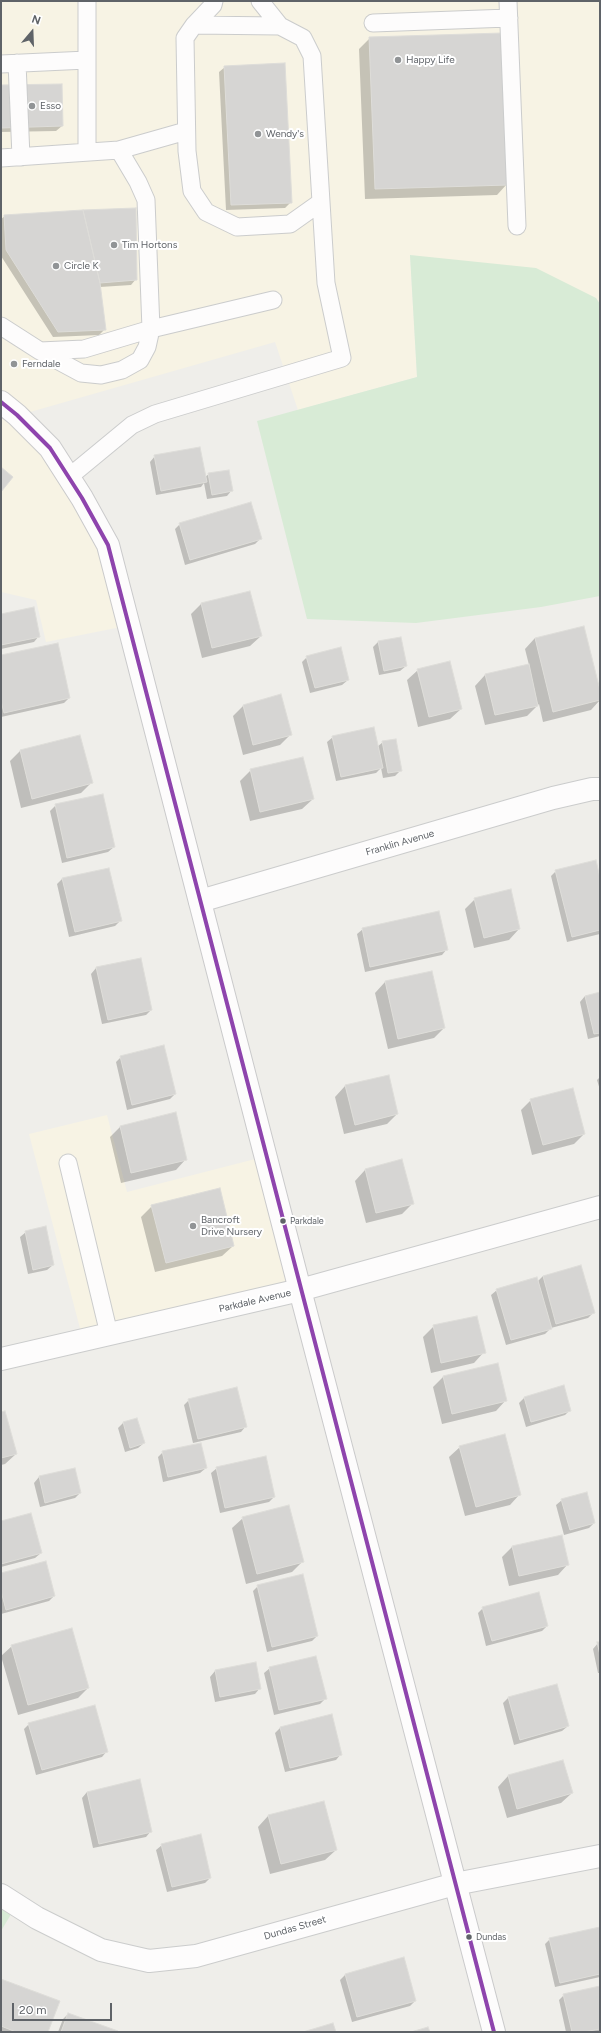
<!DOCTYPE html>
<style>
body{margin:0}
#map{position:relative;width:601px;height:2033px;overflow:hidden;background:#efeeea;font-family:Figtree,sans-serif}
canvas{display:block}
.frame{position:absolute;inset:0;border:2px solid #5f6368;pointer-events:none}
.north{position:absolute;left:12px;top:12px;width:40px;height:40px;-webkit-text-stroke:3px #fff;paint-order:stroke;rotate:19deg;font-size:11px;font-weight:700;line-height:16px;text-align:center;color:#5f6368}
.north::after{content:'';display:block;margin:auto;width:14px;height:18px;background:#5f6368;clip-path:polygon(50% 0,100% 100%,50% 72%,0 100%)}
.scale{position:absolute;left:12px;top:2003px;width:100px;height:18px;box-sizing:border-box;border:2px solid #5f6368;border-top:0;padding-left:5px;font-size:12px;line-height:14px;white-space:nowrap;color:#5f6368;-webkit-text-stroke:3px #fff;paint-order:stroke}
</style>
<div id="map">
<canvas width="601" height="2033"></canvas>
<div class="frame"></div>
<div class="north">N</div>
<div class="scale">20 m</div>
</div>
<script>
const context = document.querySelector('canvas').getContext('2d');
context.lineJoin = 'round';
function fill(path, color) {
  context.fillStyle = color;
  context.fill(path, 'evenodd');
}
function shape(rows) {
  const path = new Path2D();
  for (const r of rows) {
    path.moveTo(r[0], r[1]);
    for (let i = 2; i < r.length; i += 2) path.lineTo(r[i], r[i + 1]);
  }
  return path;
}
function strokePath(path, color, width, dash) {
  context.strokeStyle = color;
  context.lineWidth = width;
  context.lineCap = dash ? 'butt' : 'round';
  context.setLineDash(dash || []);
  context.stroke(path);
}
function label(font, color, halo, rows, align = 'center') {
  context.font = font + ' Figtree,sans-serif';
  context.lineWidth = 4;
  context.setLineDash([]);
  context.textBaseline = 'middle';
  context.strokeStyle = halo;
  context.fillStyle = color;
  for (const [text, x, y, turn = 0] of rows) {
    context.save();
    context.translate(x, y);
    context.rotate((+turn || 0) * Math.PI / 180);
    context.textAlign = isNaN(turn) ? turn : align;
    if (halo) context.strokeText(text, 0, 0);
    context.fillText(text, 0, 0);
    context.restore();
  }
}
const commercial = shape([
 [1,1,600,1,600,304,596,298,410,255,417,377,298,410,275,342,16,416,80,499,126,626,46,642,36,600,1,592],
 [107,1115,127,1192,263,1157,295,1287,82,1336,29,1134]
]);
const green = shape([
 [410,255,536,268,596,298,600,304,600,596,541,607,416,623,307,619,257,421,417,377],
 [1,1897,16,1906,1,1931]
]);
const shadow = shape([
 [370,38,507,184,497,195,365,199,359,49],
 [225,67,291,202,285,208,226,210,219,72],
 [1,86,62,126,56,131,1,132],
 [5,216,136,279,131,285,100,287,104,330,99,335,53,337,1,256,1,219],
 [155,456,205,477,209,474,232,490,227,496,207,499,204,483,201,487,156,495,150,462],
 [180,524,260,539,255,544,185,565,175,529],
 [201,604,261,636,250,646,202,658,191,614],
 [1,615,39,636,34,642,1,649],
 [535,638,600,694,600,700,591,710,543,722,539,704,527,716,485,725,475,686,485,675,529,665,525,649],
 [378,642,406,666,400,671,379,675,373,647],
 [1,656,69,698,64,703,1,717],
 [307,657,348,680,342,685,310,693,302,662],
 [418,670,461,709,450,719,418,727,407,680],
 [243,706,291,734,280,745,243,755,233,716],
 [333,737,377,747,383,742,401,770,395,776,383,778,381,768,376,773,336,781,327,742],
 [20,751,91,783,81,793,21,808,10,761],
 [251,770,313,799,302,809,250,821,240,781],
 [56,805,114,847,108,852,62,863,50,811],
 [556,871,600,882,600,934,567,942,551,876],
 [62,879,121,920,115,926,69,937,57,884],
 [475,899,519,929,509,940,474,948,465,909],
 [363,929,447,949,442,955,365,972,357,934],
 [96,968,151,1010,146,1015,102,1024,91,974],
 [385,982,444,1028,434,1038,388,1049,375,993],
 [600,993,600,1036,588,1039,580,1002,585,996],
 [121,1057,175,1094,170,1099,127,1110,116,1062],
 [388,1076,397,1114,387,1124,344,1134,335,1097,345,1086],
 [600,1077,600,1090,597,1080],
 [531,1100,584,1134,574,1144,532,1155,521,1110],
 [120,1127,186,1159,176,1170,121,1183,110,1137],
 [365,1170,413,1203,402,1214,366,1223,355,1181],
 [152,1206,233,1246,222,1256,155,1272,141,1217],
 [26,1232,53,1265,47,1270,28,1274,20,1237],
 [581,1266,593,1313,588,1318,551,1328,545,1334,506,1345,491,1295,497,1290,537,1282,543,1276],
 [434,1326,484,1352,474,1363,431,1373,423,1337],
 [443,1377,506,1400,496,1411,442,1424,433,1387],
 [524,1398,570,1410,565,1415,526,1427,519,1403],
 [189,1400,246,1426,241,1432,193,1443,184,1405],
 [1,1413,16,1454,5,1464,1,1465],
 [123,1423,144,1443,138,1448,125,1452,118,1428],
 [460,1447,520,1494,510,1505,465,1516,449,1457],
 [163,1452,206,1468,200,1473,163,1482,158,1457],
 [217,1468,274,1497,269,1502,220,1513,211,1473],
 [74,1469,80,1493,75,1498,40,1507,34,1483,39,1477],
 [562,1500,594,1523,589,1528,564,1535,556,1505],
 [243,1518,302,1562,292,1572,246,1584,232,1528],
 [1,1522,41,1553,35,1558,1,1567],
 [512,1547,568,1564,558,1575,509,1586,502,1557],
 [1,1574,54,1596,49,1601,1,1614],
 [258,1586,317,1636,312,1641,267,1652,253,1591],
 [483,1608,547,1626,542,1631,486,1646,478,1613],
 [598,1643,600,1643,600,1673,598,1673,593,1649],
 [12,1646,88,1688,78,1698,18,1715,1,1656],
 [270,1668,325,1699,320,1704,274,1715,264,1673],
 [215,1671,260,1688,255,1694,215,1702,210,1677],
 [508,1698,568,1726,562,1731,514,1745,503,1703],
 [331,1715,341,1754,336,1760,285,1772,275,1733,280,1728],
 [29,1724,107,1751,102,1757,36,1775,24,1729],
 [508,1776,572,1793,561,1803,507,1818,498,1787],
 [139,1781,151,1831,146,1837,93,1848,82,1798,87,1792],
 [268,1816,336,1850,325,1860,270,1874,258,1827],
 [162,1845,210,1878,205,1883,167,1892,156,1850],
 [600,1928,600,1977,555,1987,545,1944,550,1939],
 [403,1958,415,2001,410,2006,352,2022,340,1980,345,1975],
 [1,1980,47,2032,1,2032],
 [600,1987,600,2032,566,2032,559,2000,564,1995],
 [68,2014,116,2032,58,2032,63,2019]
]);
const building = shape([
 [503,33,508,185,375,189,369,37,503,33],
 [285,63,292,203,231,205,224,66,285,63],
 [62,84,63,126,1,128,1,85,62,84],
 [136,208,137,280,100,283,83,210,136,208],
 [83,210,100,283,106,330,58,332,6,250,4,215,83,210],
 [200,447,207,482,161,491,154,455,200,447],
 [1,467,13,477,1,492,1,467],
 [229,470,233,491,212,495,208,473,229,470],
 [251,502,262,539,190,560,179,523,251,502],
 [250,591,262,636,212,648,201,603,250,591],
 [34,607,40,637,1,645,1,614,34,607],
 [584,626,600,690,600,700,553,712,535,638,584,626],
 [401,637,407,666,384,671,378,641,401,637],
 [58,643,70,698,4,713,1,701,1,655,58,643],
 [341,647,349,680,315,688,306,656,341,647],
 [450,661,462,709,429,717,417,669,450,661],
 [529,664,538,706,495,715,485,674,529,664],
 [281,694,292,735,253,745,243,705,281,694],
 [374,727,383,768,341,777,332,736,374,727],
 [80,735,93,783,32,799,20,750,80,735],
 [396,739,402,771,388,773,382,741,396,739],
 [303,757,314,799,260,812,250,769,303,757],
 [103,794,115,847,67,858,55,804,103,794],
 [596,860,600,878,600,930,572,937,555,870,596,860],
 [109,868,122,921,75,932,62,878,109,868],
 [511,889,520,929,484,938,474,898,511,889],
 [439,911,448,950,370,967,362,928,439,911],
 [141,958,152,1010,108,1020,96,967,141,958],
 [432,971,445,1028,398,1039,385,981,432,971],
 [600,992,600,1033,594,1034,585,996,600,992],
 [164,1045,176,1094,132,1105,120,1056,164,1045],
 [389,1075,398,1114,355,1125,345,1085,389,1075],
 [573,1088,585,1134,543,1145,530,1099,573,1088],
 [176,1112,187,1160,131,1173,120,1126,176,1112],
 [402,1159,414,1204,376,1213,365,1169,402,1159],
 [220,1188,234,1246,166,1263,151,1205,220,1188],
 [46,1226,54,1265,33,1270,25,1231,46,1226],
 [581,1265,595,1313,556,1324,543,1276,581,1265],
 [537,1277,552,1329,511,1340,496,1289,537,1277],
 [477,1316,486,1353,441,1363,433,1325,477,1316],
 [498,1363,507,1401,452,1414,443,1376,498,1363],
 [564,1385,571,1411,531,1422,524,1397,564,1385],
 [237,1387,247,1427,198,1439,188,1399,237,1387],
 [5,1411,17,1454,1,1458,1,1412,5,1411],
 [137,1418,145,1443,130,1448,123,1422,137,1418],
 [505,1434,521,1495,476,1507,459,1446,505,1434],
 [201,1443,207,1468,168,1477,162,1451,201,1443],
 [266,1456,275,1497,225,1508,216,1467,266,1456],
 [75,1468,81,1493,45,1503,39,1476,75,1468],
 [587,1492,595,1523,570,1530,561,1499,587,1492],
 [289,1505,304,1562,257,1574,242,1517,289,1505],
 [31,1513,42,1553,1,1564,1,1521,31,1513],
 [562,1535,569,1565,519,1576,512,1546,562,1535],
 [46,1561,55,1596,6,1610,1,1591,1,1573,46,1561],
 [303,1574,318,1636,272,1647,257,1585,303,1574],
 [539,1592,548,1626,492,1641,482,1607,539,1592],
 [72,1628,89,1688,28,1705,11,1645,72,1628],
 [597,1642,600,1642,600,1655,597,1642],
 [316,1656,327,1699,279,1710,269,1667,316,1656],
 [256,1662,261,1689,220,1697,215,1670,256,1662],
 [557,1684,569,1726,520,1740,508,1697,557,1684],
 [95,1705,108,1752,42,1770,28,1723,95,1705],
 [332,1714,342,1755,290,1768,280,1727,332,1714],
 [563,1760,573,1793,517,1809,508,1775,563,1760],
 [140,1779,152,1832,99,1844,87,1792,140,1779],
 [324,1801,337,1850,281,1864,268,1815,324,1801],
 [201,1834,211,1878,172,1887,161,1844,201,1834],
 [600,1927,600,1974,560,1983,549,1938,600,1927],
 [404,1957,416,2001,357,2017,345,1974,404,1957],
 [1,1979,60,2001,48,2032,16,2032,1,2026,1,1979],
 [600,1986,600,2029,584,2032,572,2032,563,1994,600,1986],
 [68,2013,118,2031,117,2032,61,2032,68,2013],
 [333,2023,336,2032,303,2032,333,2023],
 [428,2027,430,2032,411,2032,428,2027]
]);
const lane = shape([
 [260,1,280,26],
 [508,1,517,226],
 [373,23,509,18],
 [194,25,213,5,214,1],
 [17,63,21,157],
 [1,64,87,60],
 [87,152,87,1],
 [1,158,119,150,186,131],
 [1,326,40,351,84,349,151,329,273,300],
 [40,351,81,373,101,375,122,370,140,360,147,347,151,329,146,200,138,182,119,150],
 [69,477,132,425,155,414,342,358,326,283,312,56,303,38,280,26,194,25,185,38,187,151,192,191,206,212,237,227,290,224,321,202],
 [68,1163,109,1334]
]);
const street = shape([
 [200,901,553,798,592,789,600,789],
 [1,1359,300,1290,600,1207],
 [1,1895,37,1918,101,1950,149,1961,196,1956,455,1884,600,1856]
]);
const secondary = shape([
 [1,402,17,415,50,448,82,498,108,545,300,1290,494,2032]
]);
const bus1 = shape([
 [1,402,17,415,50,448,82,498,108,545,494,2032]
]);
const markers = [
 [398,60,4,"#919496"],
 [32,106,4,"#919496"],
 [258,134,4,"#919496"],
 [114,245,4,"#919496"],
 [56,266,4,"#919496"],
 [14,364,4,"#919496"],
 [283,1221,3.5,"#5f6368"],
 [193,1226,4,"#919496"],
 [469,1937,3.5,"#5f6368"]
];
const busNames = [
 ["Parkdale",290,1221],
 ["Dundas",476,1937]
];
const poiNames = [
 ["Happy Life",406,60],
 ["Esso",40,106],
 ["Wendy's",266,134],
 ["Tim Hortons",122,245],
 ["Circle K",64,266],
 ["Ferndale",22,364],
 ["Bancroft",201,1220],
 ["Drive Nursery",201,1232]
];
const streetNames = [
 ["Franklin Avenue",400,843,-16],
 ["Parkdale Avenue",255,1301,-13],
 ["Dundas Street",295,1928,-16]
];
fill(commercial, '#f7f3e4');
fill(green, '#d8ebd6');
fill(shadow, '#0003');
fill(building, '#d6d5d3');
strokePath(building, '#deddd9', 1);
strokePath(lane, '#cbcccc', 19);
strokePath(street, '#cbcccc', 24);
strokePath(secondary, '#cacacb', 24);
strokePath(lane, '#fdfcfc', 17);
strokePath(street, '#fdfcfc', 22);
strokePath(secondary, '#fdfcfc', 22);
strokePath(bus1, '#8e44ad', 4);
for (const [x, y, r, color] of markers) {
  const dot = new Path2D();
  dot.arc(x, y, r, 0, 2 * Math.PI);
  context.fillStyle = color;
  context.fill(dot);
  strokePath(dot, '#fff', 1.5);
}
label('9px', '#5f6368', '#fff', busNames, 'left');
label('10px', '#5f6368', '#fff', poiNames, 'left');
label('10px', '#5f6368', '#fff', streetNames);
</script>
